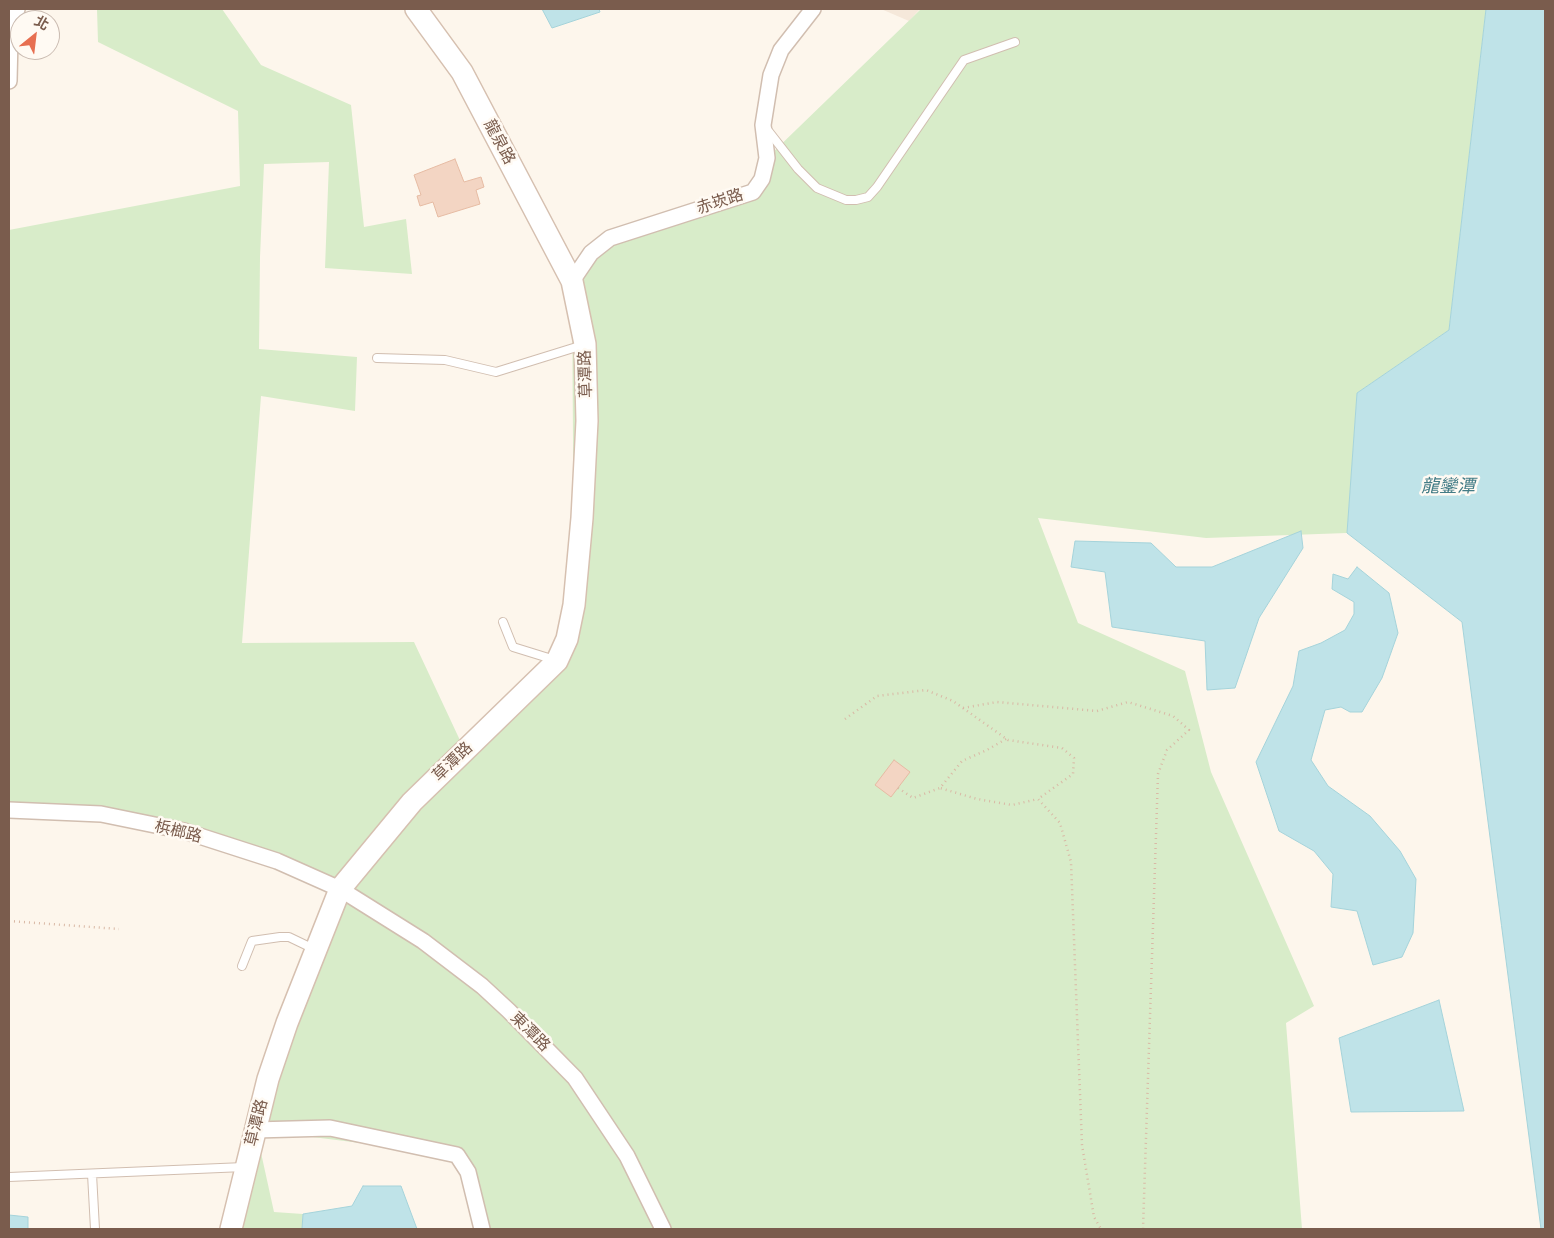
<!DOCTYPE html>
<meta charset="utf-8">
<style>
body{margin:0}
#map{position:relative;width:1554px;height:1238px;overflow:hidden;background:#fdf6ec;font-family:Manrope,"Noto Sans TC",sans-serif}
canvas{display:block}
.frame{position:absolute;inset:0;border:10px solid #7a5c4d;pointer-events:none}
.north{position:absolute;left:10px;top:10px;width:50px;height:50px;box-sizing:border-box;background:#fffaf3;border:1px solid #cabbb1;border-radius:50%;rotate:29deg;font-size:14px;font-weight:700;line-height:20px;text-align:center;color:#7a5c4d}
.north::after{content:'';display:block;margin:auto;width:18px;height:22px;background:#e76f51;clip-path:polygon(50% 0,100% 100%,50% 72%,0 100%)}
</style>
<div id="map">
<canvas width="1554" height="1238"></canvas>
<div class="frame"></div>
<div class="north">北</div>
</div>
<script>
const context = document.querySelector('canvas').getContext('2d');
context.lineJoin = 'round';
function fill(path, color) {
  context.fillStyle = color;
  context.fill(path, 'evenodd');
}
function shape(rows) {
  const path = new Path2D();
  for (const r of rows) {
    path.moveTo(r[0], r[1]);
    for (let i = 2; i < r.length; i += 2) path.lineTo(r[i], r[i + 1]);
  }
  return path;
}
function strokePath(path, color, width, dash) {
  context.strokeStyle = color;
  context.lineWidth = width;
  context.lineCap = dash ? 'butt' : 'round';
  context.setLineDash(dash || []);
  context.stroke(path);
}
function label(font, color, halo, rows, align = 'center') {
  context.font = font + ' Manrope,"Noto Sans TC",sans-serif';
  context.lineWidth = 5;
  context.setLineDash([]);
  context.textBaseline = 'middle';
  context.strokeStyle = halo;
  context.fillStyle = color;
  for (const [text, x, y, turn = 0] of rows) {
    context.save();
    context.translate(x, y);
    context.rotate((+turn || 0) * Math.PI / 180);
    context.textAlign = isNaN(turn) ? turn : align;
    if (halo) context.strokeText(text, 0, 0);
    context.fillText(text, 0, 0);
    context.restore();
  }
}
const residential = shape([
 [881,9,920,9,909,21]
]);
const green = shape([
 [97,9,222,9,261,65,351,105,364,227,406,219,412,274,325,268,329,162,264,164,260,257,259,349,357,357,355,411,261,396,242,643,414,642,465,751,446,773,557,661,567,639,574,605,572,281,591,253,734,198,762,179,767,158,921,9,1486,9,1449,330,1357,393,1347,533,1206,538,1038,518,1078,623,1185,671,1211,772,1314,1006,1286,1023,1302,1229,484,1229,468,1172,457,1155,256,1130,274,1212,303,1214,302,1229,230,1229,255,1130,340,889,184,831,9,811,9,230,240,186,238,111,98,42]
]);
const water = shape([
 [542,9,599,9,600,12,552,28,542,9],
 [1486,9,1545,9,1545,1229,1541,1229,1462,622,1347,533,1357,393,1449,330,1486,9],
 [1301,531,1303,548,1259,618,1235,688,1207,690,1205,641,1112,627,1105,572,1071,567,1075,541,1151,543,1176,567,1212,567,1301,531],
 [1357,567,1389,593,1398,633,1382,678,1362,712,1350,712,1341,707,1325,710,1311,760,1328,786,1370,816,1400,851,1416,879,1413,933,1402,957,1373,965,1357,911,1331,907,1333,874,1314,851,1279,831,1256,762,1293,686,1299,651,1321,643,1345,630,1354,614,1354,602,1332,589,1333,574,1348,579,1357,567],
 [1439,1000,1464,1111,1351,1112,1339,1038,1439,1000],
 [363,1186,401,1186,417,1229,302,1229,303,1214,352,1206,363,1186],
 [9,1215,28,1217,28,1229,9,1229,9,1215]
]);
const building = shape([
 [455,159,464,182,481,177,484,187,476,190,480,204,438,217,433,202,420,206,417,196,421,195,414,175,455,159],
 [894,760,910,772,891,797,875,785,894,760]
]);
const path = shape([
 [963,708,997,702,1097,711,1128,702,1173,716,1189,730,1167,750,1158,774,1143,1229],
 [845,719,877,696,926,690,953,701,1008,740,1062,748,1074,758,1073,774,1038,799,1060,823,1071,862,1082,1145,1094,1217,1101,1229],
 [1006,739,987,750,962,761,940,788,977,799,1012,805,1038,799],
 [898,788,913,798,940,788],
 [9,921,119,929]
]);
const lane = shape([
 [766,128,798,169,817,188,846,200,856,200,868,197,877,187,964,60,1015,42],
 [377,358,445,360,496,372,583,345],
 [503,622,513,647,555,660],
 [242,966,252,941,280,937,289,937,314,949],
 [92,1174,95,1229],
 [9,1177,244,1167]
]);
const street = shape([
 [9,81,10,38,17,9],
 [572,281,591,253,610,238,753,192,762,179,767,158,763,125,771,75,781,50,813,9],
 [9,810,101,814,184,831,277,861,340,889,423,941,482,986,509,1011,575,1078,627,1156,663,1229],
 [255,1130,330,1128,457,1155,468,1172,482,1229]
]);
const secondary = shape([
 [231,1229,268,1079,287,1023,340,889,412,802,557,661,567,639,574,605,582,518,587,421,585,344,572,281,462,72,416,9]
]);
const streetNames = [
 ["龍泉路",499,142,62],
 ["赤崁路",720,202,-18],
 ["草潭路",586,374,-92],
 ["草潭路",453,762,-44],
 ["梹榔路",178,832,14],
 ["東潭路",530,1032,45],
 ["草潭路",257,1123,-76]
];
const waterNames = [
 ["龍鑾潭",1448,487]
];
fill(residential, '#f5e8da');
fill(green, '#d8ecc9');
fill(water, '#bfe3e8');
strokePath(water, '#a5d3da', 1);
fill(building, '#f3d5c3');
strokePath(building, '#e6bba3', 1);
strokePath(lane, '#d1beb0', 10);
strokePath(street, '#d1beb0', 18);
strokePath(secondary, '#d6c0b0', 24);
strokePath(path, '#d9b8a5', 2.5, [1, 4]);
strokePath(lane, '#fff', 8);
strokePath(street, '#fff', 15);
strokePath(secondary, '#fff', 21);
label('16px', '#7a5c4d', '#fffaf3', streetNames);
label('italic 18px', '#437c86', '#fffaf3', waterNames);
</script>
